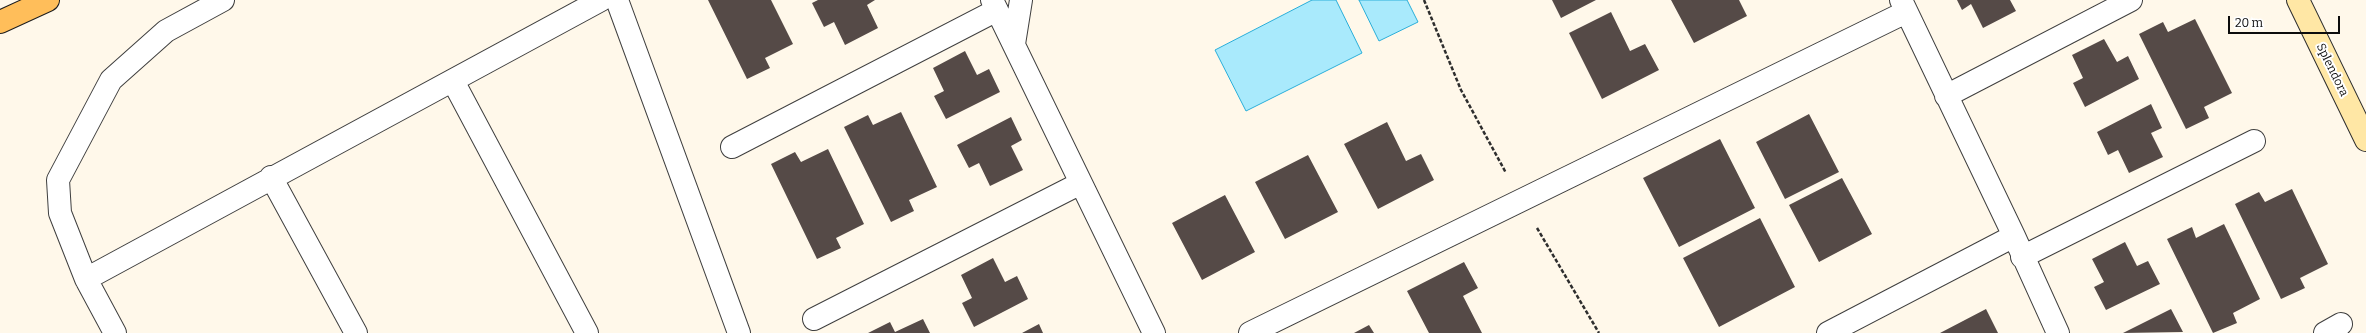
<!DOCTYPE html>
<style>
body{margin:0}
#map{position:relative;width:2366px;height:333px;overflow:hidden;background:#fff8ea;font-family:Bitter,serif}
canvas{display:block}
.scale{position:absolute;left:2228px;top:16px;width:112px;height:18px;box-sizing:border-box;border:2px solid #0c0c0c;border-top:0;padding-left:5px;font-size:12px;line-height:14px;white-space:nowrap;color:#0c0c0c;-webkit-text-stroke:3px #fff;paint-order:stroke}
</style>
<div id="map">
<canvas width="2366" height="333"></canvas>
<div class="scale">20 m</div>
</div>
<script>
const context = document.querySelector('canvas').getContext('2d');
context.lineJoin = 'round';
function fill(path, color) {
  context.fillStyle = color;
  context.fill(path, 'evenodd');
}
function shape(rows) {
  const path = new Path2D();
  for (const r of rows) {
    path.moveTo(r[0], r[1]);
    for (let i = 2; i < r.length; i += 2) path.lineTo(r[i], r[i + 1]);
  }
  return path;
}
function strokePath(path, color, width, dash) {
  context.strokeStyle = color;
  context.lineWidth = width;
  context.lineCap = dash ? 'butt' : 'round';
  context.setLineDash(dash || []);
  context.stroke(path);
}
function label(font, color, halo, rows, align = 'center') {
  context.font = font + ' Bitter,serif';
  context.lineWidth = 4;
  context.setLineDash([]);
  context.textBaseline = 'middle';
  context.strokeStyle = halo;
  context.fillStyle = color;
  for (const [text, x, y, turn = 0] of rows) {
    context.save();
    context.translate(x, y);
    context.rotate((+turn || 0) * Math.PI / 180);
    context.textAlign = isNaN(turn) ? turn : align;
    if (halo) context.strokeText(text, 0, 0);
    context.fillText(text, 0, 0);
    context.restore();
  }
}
const water = shape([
 [1312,0,1336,0,1362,53,1246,111,1215,50,1312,0],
 [1359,0,1407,0,1418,22,1379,41,1359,0]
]);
const building = shape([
 [708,0,771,0,793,44,765,58,770,68,747,79],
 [818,0,875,0,867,5,878,28,845,45,834,22,824,27,812,3],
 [1552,0,1596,0,1561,18],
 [1671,0,1739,0,1747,16,1694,43],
 [1957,0,2010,0,2016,11,1983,28,1971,4,1962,10],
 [1611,12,1630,51,1645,44,1659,70,1602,99,1569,33],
 [2195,19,2232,93,2204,107,2209,118,2186,129,2139,34,2163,22,2168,32],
 [2104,39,2117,62,2128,56,2139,79,2085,107,2073,83,2083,78,2072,55],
 [965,51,977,75,989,69,1000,92,946,119,934,96,944,91,933,68],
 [2151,104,2162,128,2151,133,2163,157,2129,173,2118,150,2108,155,2097,132],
 [901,112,937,187,909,200,914,211,891,222,844,127,868,115,873,125],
 [1809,114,1839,172,1785,199,1756,142],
 [1011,117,1022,140,1011,146,1023,170,990,186,979,163,969,168,957,145],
 [1387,122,1406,161,1421,154,1434,180,1378,209,1344,144],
 [1720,139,1755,208,1679,247,1643,178],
 [828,149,864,224,836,238,841,248,817,259,771,164,795,152,801,162],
 [1308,155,1338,212,1285,239,1255,182],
 [1842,178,1872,234,1819,262,1789,205],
 [2292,189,2328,264,2300,278,2305,288,2281,299,2235,204,2259,192,2265,202],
 [1225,195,1255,252,1202,280,1172,223],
 [1760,218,1795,287,1719,327,1683,258],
 [2224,224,2260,299,2233,313,2237,323,2213,333,2167,239,2192,227,2196,238],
 [2125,242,2137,266,2148,261,2160,284,2106,310,2094,287,2104,282,2092,259],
 [993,258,1005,282,1017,276,1028,299,974,327,962,303,972,298,961,275],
 [1464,262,1478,288,1463,296,1482,333,1429,333,1407,291],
 [1986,309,1998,333,1940,333],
 [2171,309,2183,332,2123,333],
 [923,319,930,333,868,333,890,322,895,332],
 [1039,324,1043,333,1022,333],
 [1369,325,1374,333,1354,333]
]);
const path = shape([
 [1424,0,1461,90,1506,173],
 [1537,228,1599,333]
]);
const street = shape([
 [617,0,739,333],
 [992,0,1154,333],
 [1901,0,2014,236,2058,333],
 [1014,44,1021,0],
 [453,81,587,333],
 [1946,96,2131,0],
 [732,147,997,10],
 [271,177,356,333],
 [2022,257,2254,141],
 [86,279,60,213,58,180,111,80,166,31,223,0],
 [814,319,1081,183],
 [115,333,86,279,601,0],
 [1250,333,1906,12],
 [1828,333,2014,236],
 [2325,333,2341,324]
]);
const secondary = shape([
 [2298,0,2366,140]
]);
const primary = shape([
 [0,22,48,0]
]);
const streetNames = [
 ["Splendora",2332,70,64]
];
fill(water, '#a9eafc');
strokePath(water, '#2aaed9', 1);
fill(building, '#554a47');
strokePath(street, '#3f3f3f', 24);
strokePath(secondary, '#2e2e2e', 24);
strokePath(primary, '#1d1d1d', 24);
strokePath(path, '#2e2e2e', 2.5, [4, 2]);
strokePath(street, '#fff', 22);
strokePath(secondary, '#ffe7a5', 22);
strokePath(primary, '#ffbe5a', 22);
label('12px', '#0c0c0c', '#fff', streetNames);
</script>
